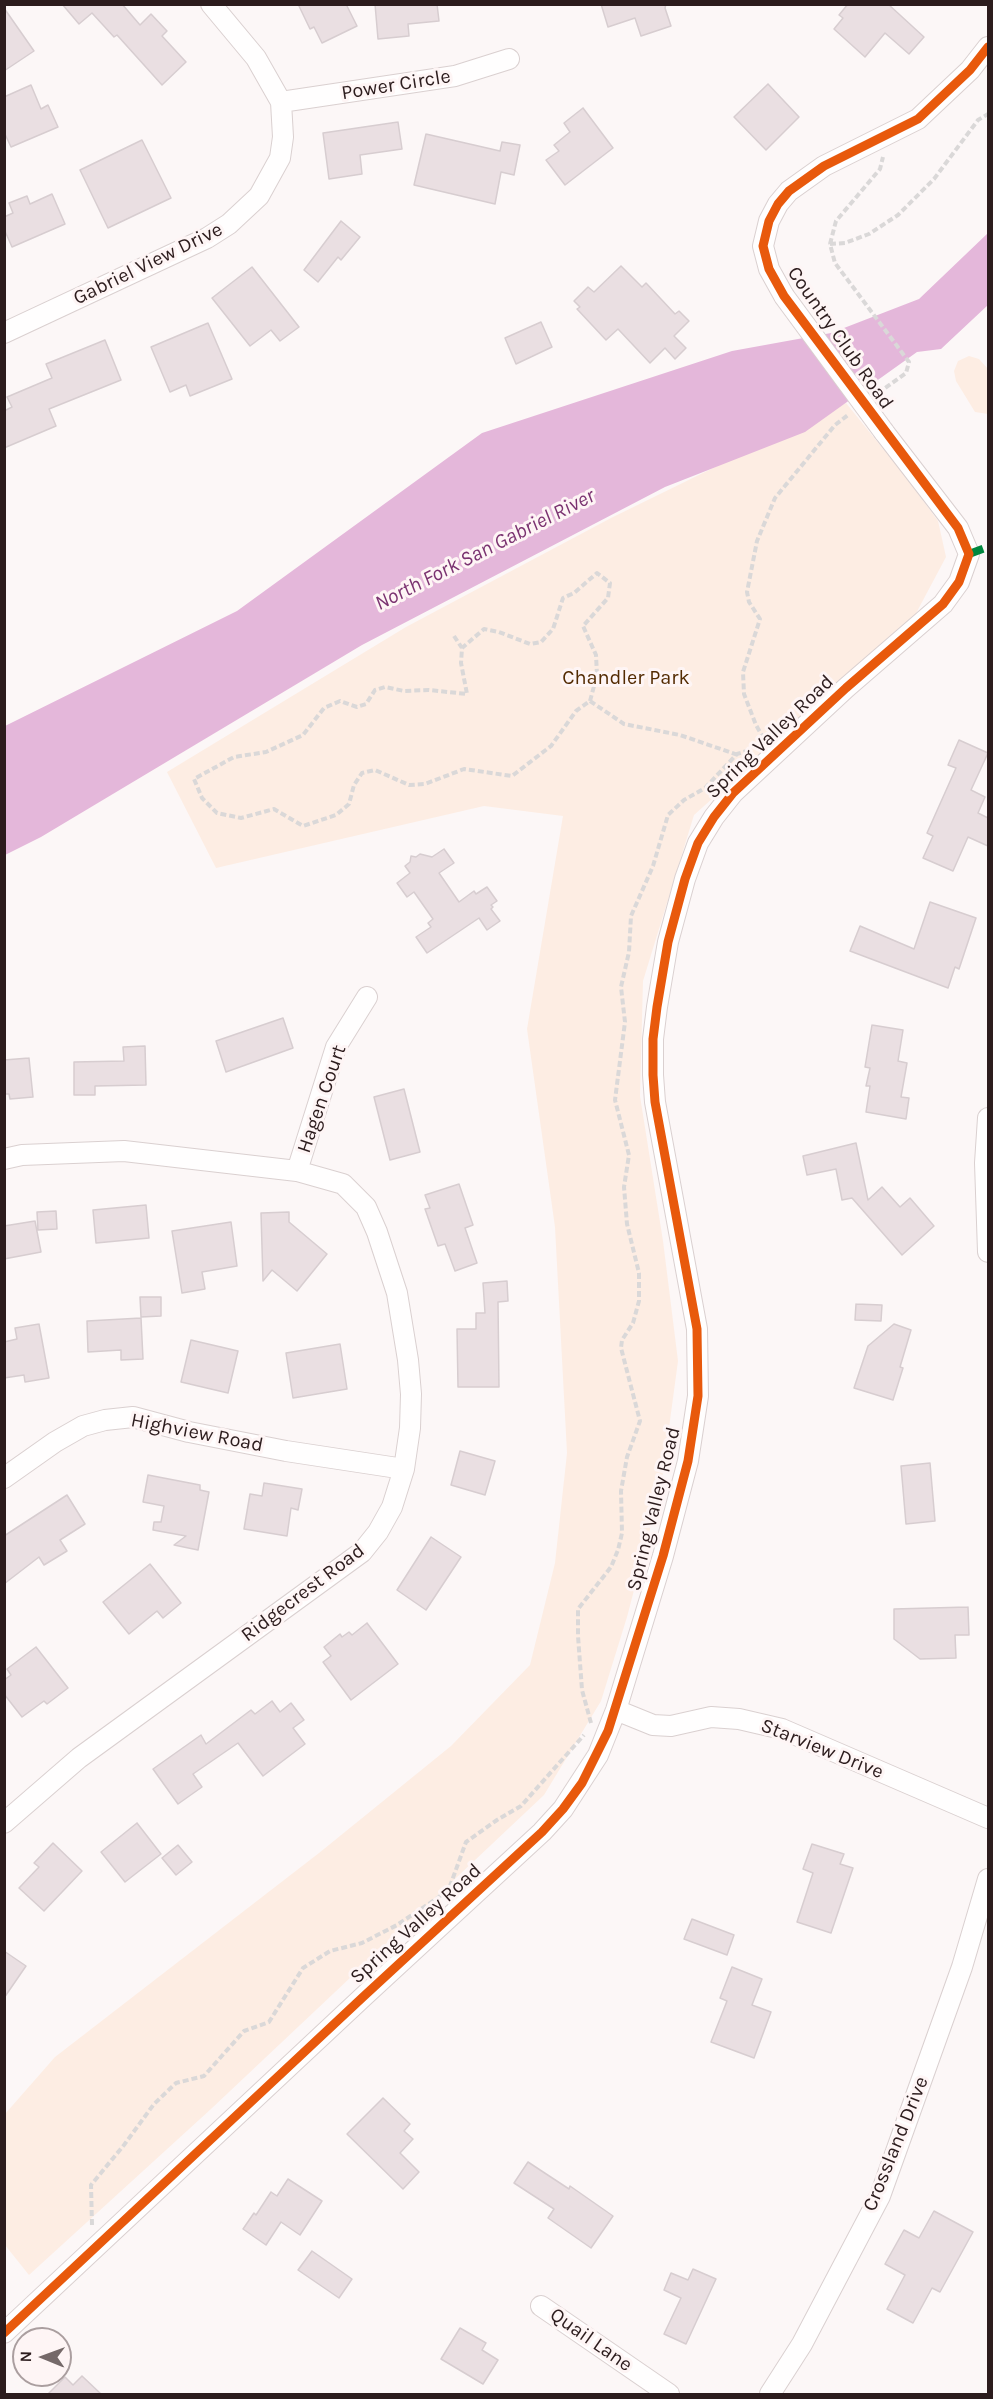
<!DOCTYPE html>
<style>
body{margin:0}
#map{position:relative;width:993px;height:2399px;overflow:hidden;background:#fcf7f7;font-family:Karla,sans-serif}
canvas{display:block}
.frame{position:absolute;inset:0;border:6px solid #2c1c1d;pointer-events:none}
.north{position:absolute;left:12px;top:2327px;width:60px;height:60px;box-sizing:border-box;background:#fef5f5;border:2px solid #aa9e9f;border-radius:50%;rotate:271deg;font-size:16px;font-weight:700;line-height:24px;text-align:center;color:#2c1c1d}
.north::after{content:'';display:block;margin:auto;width:21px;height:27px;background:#756969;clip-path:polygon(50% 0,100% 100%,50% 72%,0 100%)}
</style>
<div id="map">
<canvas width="993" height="2399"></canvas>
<div class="frame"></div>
<div class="north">N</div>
</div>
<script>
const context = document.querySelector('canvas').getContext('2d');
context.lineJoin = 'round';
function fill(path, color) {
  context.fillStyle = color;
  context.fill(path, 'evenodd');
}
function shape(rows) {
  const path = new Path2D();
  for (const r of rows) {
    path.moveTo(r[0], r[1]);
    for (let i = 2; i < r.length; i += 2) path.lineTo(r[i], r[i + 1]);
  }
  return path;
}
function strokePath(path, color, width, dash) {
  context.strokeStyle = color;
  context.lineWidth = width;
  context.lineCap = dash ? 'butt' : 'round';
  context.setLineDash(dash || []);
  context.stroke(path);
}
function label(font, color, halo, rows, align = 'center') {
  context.font = font + ' Karla,sans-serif';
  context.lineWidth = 6;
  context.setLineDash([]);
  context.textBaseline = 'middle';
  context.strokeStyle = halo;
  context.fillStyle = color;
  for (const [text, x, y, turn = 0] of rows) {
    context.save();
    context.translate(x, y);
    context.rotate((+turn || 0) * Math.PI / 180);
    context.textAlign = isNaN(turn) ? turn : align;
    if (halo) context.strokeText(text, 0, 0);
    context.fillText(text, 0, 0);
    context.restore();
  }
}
const green = shape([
 [969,356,979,359,988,369,988,414,975,412,956,381,954,371,958,361],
 [846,403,905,476,938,521,946,557,913,619,694,815,643,981,640,1096,663,1241,678,1361,661,1487,627,1617,601,1701,544,1795,211,2109,29,2275,5,2245,5,2114,55,2057,319,1853,451,1746,530,1665,555,1563,567,1453,555,1227,527,1029,563,816,484,806,216,868,167,772,406,627,611,518]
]);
const water = shape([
 [988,233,988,305,941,349,917,352,805,432,665,487,362,645,41,837,5,855,5,726,237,611,482,433,732,351,831,333,919,299]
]);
const building = shape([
 [62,4,122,4,140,25,151,14,167,31,162,36,186,62,162,85,117,35,114,37,92,13,79,24,62,4],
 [298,4,346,4,357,26,322,43,314,27,310,29,298,4],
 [375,4,437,4,439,21,408,24,409,36,378,39,375,4],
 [601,4,666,4,665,8,671,26,641,36,635,18,608,27,601,4],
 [848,4,888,4,924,37,909,54,885,33,865,57,834,29,843,18,839,15,848,4],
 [4,8,34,51,4,71,4,8],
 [768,84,799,117,766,150,734,117,768,84],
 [31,85,41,109,48,105,58,127,11,147,4,132,4,97,31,85],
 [583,108,613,148,565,185,546,160,559,151,554,145,570,132,564,123,583,108],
 [398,122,402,149,360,155,362,174,329,179,323,133,398,122],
 [426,134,500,151,502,142,520,145,514,175,501,172,495,204,414,185,426,134],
 [142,140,171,198,108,228,80,170,142,140],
 [52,194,65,224,12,247,4,229,4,217,13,213,9,203,27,196,30,204,52,194],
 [341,221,360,237,341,260,338,257,318,282,304,270,341,221],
 [621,266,642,287,646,283,675,314,679,311,689,321,674,336,686,348,675,359,665,348,650,363,618,329,606,340,577,309,580,307,574,301,588,287,594,292,621,266],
 [252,267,299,327,280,341,271,330,250,346,212,298,252,267],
 [541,322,552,347,516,364,505,338,541,322],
 [208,323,232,379,190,396,186,385,170,392,151,347,208,323],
 [105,340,121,380,49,409,56,426,4,448,4,411,12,407,7,397,52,378,46,364,105,340],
 [959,740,988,753,971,790,985,797,978,813,988,818,988,846,968,837,953,871,923,858,933,836,927,833,956,768,948,765,959,740],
 [444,849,454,863,439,873,459,902,474,891,476,894,487,887,497,901,491,905,493,907,491,909,500,921,487,930,479,918,427,953,416,937,431,927,428,923,433,919,414,892,407,897,397,883,410,873,405,866,410,862,411,856,416,857,420,854,432,857,444,849],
 [930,902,976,918,959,969,955,967,948,988,850,951,860,926,914,949,930,902],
 [283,1018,293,1048,226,1072,216,1041,283,1018],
 [872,1025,903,1030,898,1061,907,1063,901,1097,909,1098,906,1119,866,1112,870,1086,866,1086,870,1068,865,1067,872,1025],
 [145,1046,146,1085,95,1086,95,1095,74,1095,74,1062,124,1061,123,1047,145,1046],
 [29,1058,33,1097,10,1099,9,1094,4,1094,4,1060,29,1058],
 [404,1089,420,1152,390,1160,374,1097,404,1089],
 [856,1143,868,1200,882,1187,900,1207,910,1198,934,1226,902,1255,852,1198,842,1200,836,1169,807,1175,803,1156,856,1143],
 [459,1184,473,1225,465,1228,477,1263,455,1271,445,1244,438,1246,425,1209,430,1208,425,1195,459,1184],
 [146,1205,149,1238,96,1243,93,1210,146,1205],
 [56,1211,57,1229,38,1230,37,1212,56,1211],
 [289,1212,289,1222,327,1254,297,1291,272,1270,263,1281,261,1213,289,1212],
 [35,1221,41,1252,4,1259,4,1226,35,1221],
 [231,1222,237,1266,202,1272,205,1289,182,1293,172,1231,231,1222],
 [507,1281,508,1301,498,1302,499,1387,458,1387,457,1329,476,1329,476,1313,485,1313,483,1283,507,1281],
 [140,1297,161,1297,161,1316,141,1317,140,1297],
 [856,1304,882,1305,881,1321,855,1320,856,1304],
 [141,1318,143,1359,121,1360,121,1350,88,1352,87,1321,141,1318],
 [39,1324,49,1378,25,1382,24,1375,4,1378,4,1342,17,1339,15,1328,39,1324],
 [894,1324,911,1330,900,1367,903,1368,893,1400,854,1388,868,1346,894,1324],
 [191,1340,238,1351,228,1393,181,1382,191,1340],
 [340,1344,347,1389,293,1398,286,1353,340,1344],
 [460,1451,495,1461,485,1495,451,1485,460,1451],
 [930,1463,935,1521,906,1524,901,1466,930,1463],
 [148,1475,200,1485,200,1490,209,1492,198,1550,174,1545,186,1536,153,1530,154,1522,161,1522,164,1506,143,1502,148,1475],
 [264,1483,302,1489,298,1510,291,1508,287,1536,244,1529,250,1494,262,1496,264,1483],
 [67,1495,85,1524,60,1540,67,1551,44,1565,39,1557,4,1584,4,1536,67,1495],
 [431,1537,461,1557,426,1610,397,1590,431,1537],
 [150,1564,181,1603,163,1618,157,1611,129,1634,103,1602,150,1564],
 [968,1607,969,1635,955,1635,956,1658,920,1659,894,1639,894,1609,968,1607],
 [367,1623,398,1664,351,1700,323,1662,331,1656,324,1647,340,1634,342,1637,349,1632,352,1635,367,1623],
 [36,1647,68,1688,47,1704,44,1701,22,1717,4,1694,4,1680,11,1675,7,1669,36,1647],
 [272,1701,280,1712,291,1703,304,1720,293,1728,305,1744,263,1776,238,1743,193,1774,202,1787,178,1804,153,1769,201,1735,206,1744,251,1710,255,1714,272,1701],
 [137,1823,161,1854,125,1882,101,1852,137,1823],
 [53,1843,82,1871,44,1911,19,1888,39,1867,34,1863,53,1843],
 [812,1844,844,1854,840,1864,853,1868,831,1933,797,1922,813,1873,803,1869,812,1844],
 [178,1845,192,1862,176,1875,162,1858,178,1845],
 [692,1919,734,1935,727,1955,684,1939,692,1919],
 [4,1951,26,1966,4,1998,4,1951],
 [732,1967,762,1979,752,2005,771,2012,754,2058,711,2042,727,2001,720,1998,732,1967],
 [383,2098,410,2124,404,2131,413,2139,400,2153,419,2172,403,2189,347,2134,383,2098],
 [528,2162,569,2189,570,2186,613,2216,591,2248,548,2218,554,2209,514,2183,528,2162],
 [288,2179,322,2201,300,2235,281,2222,266,2245,243,2229,254,2213,256,2215,271,2192,277,2196,288,2179],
 [934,2211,973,2232,940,2292,932,2288,913,2323,887,2309,905,2275,885,2264,904,2230,919,2238,934,2211],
 [312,2251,352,2279,339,2298,298,2270,312,2251],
 [693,2269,716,2279,686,2344,664,2334,681,2298,664,2290,671,2273,688,2280,693,2269],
 [460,2328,486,2343,482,2350,498,2360,483,2384,441,2359,460,2328],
 [82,2376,101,2394,48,2394,65,2377,73,2385,82,2376]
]);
const path = shape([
 [830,244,836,221,880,169,883,157],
 [878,393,906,373,909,362,835,263,830,244,845,243,869,234,898,215,934,179,978,120,988,114],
 [454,636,462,648],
 [590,701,597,675,596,655,583,626,608,598,610,583,597,573,574,593,563,598,553,629,541,642,530,644,499,632,484,629,462,648,461,663,467,694,429,690,404,691,385,687,375,690,366,704,357,707,340,701,324,708,303,735,266,752,234,757,194,779,202,798,217,813,241,818,274,809,303,826,336,815,349,804,354,785,362,773,375,770,409,785,425,784,464,769,512,776,551,746,576,711,590,701,624,724,680,735,738,755],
 [764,739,756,725,744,694,743,672,760,619,749,602,747,592,757,541,775,498,835,425,848,415],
 [591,1723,582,1690,578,1636,578,1609,611,1567,618,1550,622,1533,621,1491,627,1457,640,1421,621,1348,622,1340,633,1323,639,1301,639,1273,627,1224,624,1187,629,1155,615,1100,625,1022,621,987,629,952,631,916,653,866,668,815,684,800,705,788,737,754,750,750],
 [92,2225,91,2185,124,2145,154,2104,176,2083,204,2076,244,2031,269,2022,303,1968,330,1951,362,1943,397,1925,439,1897,450,1886,466,1842,497,1820,521,1806,584,1735]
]);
const street = shape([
 [281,102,455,76,509,59],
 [784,296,769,269,763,246,769,221,778,204,789,191,824,166,918,119,970,70,988,47],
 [4,333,207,238,229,224,259,196,280,158,283,137,281,102,256,58,211,4],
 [988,1118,985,1163,988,1252],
 [4,1159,22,1155,124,1151,297,1171,343,1184,366,1207,377,1232,397,1293,408,1360,411,1394,410,1428,404,1469,392,1507,378,1532,362,1552,79,1758,4,1823],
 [297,1171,336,1047,367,997],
 [4,1478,55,1442,83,1426,105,1420,133,1417,189,1432,286,1451,404,1469],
 [616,1710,653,1725,671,1726,711,1717,739,1719,782,1729,988,1818],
 [541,2306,669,2394],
 [4,2333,363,1997,542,1832,563,1809,598,1755,616,1710,663,1556,688,1461,698,1396,697,1329,655,1102,653,1075,653,1039,657,1007,668,942,685,879,698,843,714,817,733,793,846,688,943,604,959,582,969,554,958,528,884,432],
 [770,2394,802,2344,880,2196,962,1967,988,1879]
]);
const streetBridge = shape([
 [784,296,884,432]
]);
const quiet = shape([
 [969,554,988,547]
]);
const cycleway = shape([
 [4,2333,363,1997,542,1832,563,1809,582,1783,608,1731,663,1556,688,1461,698,1396,697,1329,655,1102,653,1075,653,1039,657,1007,668,942,685,879,698,843,714,817,733,793,846,688,943,604,959,582,969,554,958,528,784,296,769,269,763,246,769,221,778,204,789,191,824,166,918,119,970,70,988,47]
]);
const streetNames = [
 ["Power Circle",396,85,-9],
 ["Gabriel View Drive",148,264,-26],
 ["Country Club Road",840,338,55],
 ["Spring Valley Road",770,737,-44],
 ["Hagen Court",322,1099,-71],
 ["Highview Road",197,1433,11],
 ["Spring Valley Road",654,1509,-76],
 ["Ridgecrest Road",303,1593,-37],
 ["Starview Drive",822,1749,22],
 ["Spring Valley Road",416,1924,-42],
 ["Crossland Drive",896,2144,-68],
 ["Quail Lane",591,2340,35]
];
const parkNames = [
 ["Chandler Park",626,678]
];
const waterNames = [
 ["North Fork San Gabriel River",485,550,-27]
];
fill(green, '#fdede3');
fill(water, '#e4b7da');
fill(building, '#eadfe2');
strokePath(building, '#d7cdd0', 1.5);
strokePath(street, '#dad0d0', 22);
strokePath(path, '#dad8d8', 4, [6, 3]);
strokePath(street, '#fffefe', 20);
strokePath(streetBridge, '#dad0d0', 22, []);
strokePath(streetBridge, '#fffefe', 20);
strokePath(quiet, '#00873e', 8, [15, 8]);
strokePath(cycleway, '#e8590c', 9);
label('20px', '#2c1c1d', '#fef5f5', streetNames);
label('20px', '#532b02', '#fef5f5', parkNames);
label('italic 21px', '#7b3371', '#fef5f5', waterNames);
</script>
